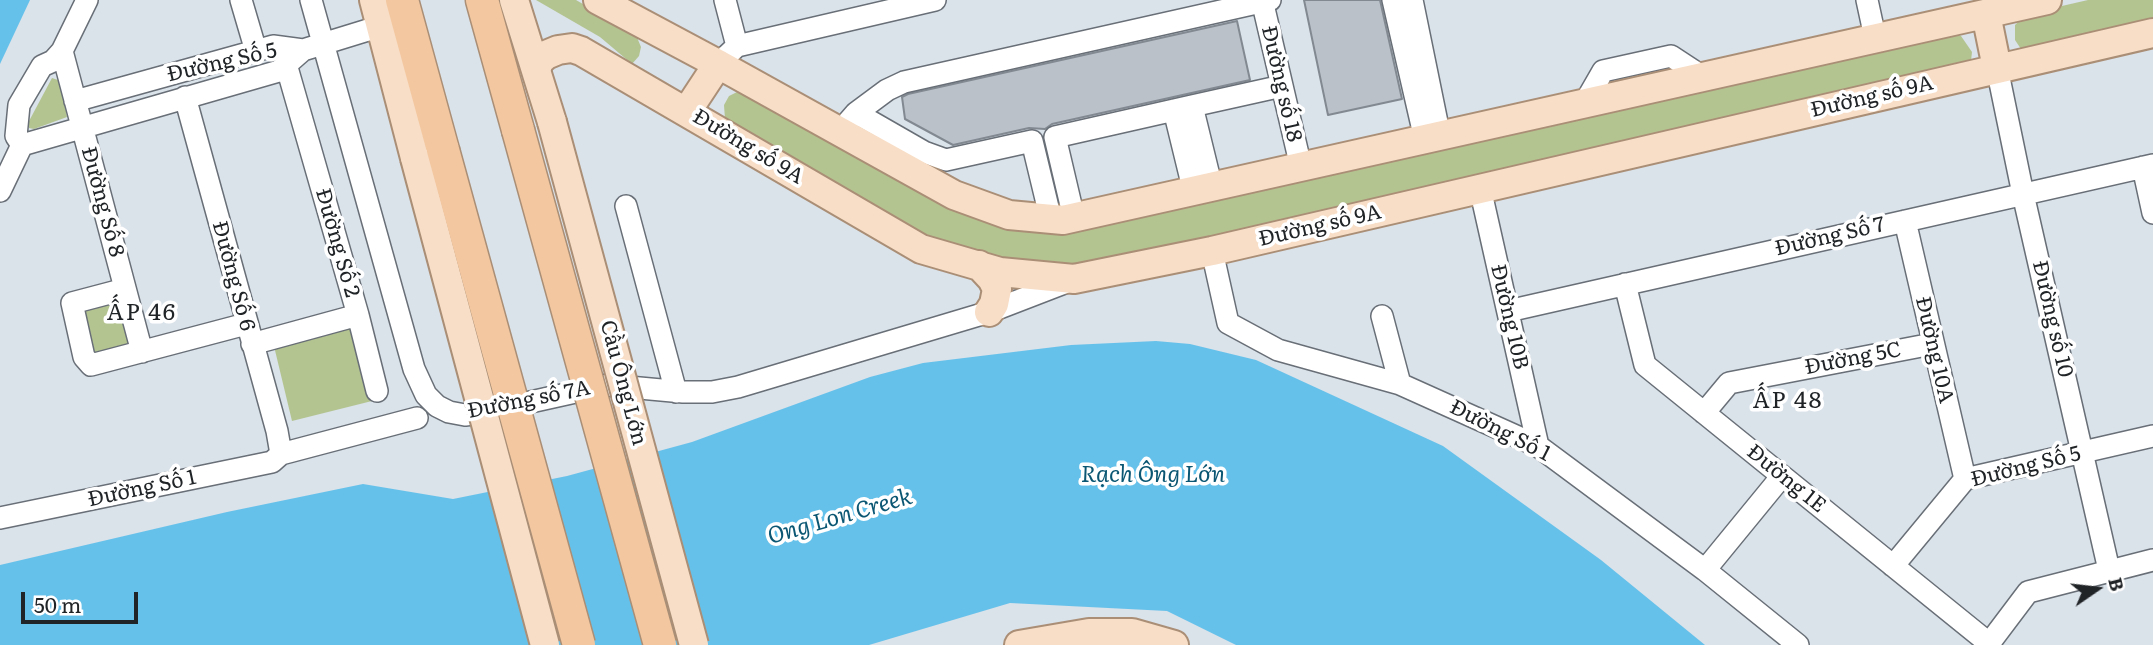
<!DOCTYPE html>
<meta charset="utf-8">
<style>
body{margin:0}
#map{position:relative;width:2153px;height:645px;overflow:hidden;background:#dae2ea;font-family:Literata,serif}
canvas{display:block}
.north{position:absolute;left:2062px;top:554px;width:70px;height:70px;-webkit-text-stroke:5px #fff;paint-order:stroke;rotate:76deg;font-size:19px;font-weight:700;line-height:28px;text-align:center;color:#212427}
.north::after{content:'';display:block;margin:auto;width:24px;height:32px;background:#212427;clip-path:polygon(50% 0,100% 100%,50% 72%,0 100%)}
.scale{position:absolute;left:21px;top:592px;width:117px;height:32px;box-sizing:border-box;border:4px solid #212427;border-top:0;padding-left:9px;font-size:21px;line-height:24px;white-space:nowrap;color:#212427;-webkit-text-stroke:5px #fff;paint-order:stroke}
</style>
<div id="map">
<canvas width="2153" height="645"></canvas>
<div class="north">B</div>
<div class="scale">50 m</div>
</div>
<script>
const context = document.querySelector('canvas').getContext('2d');
context.lineJoin = 'round';
function fill(path, color) {
  context.fillStyle = color;
  context.fill(path, 'evenodd');
}
function shape(rows) {
  const path = new Path2D();
  for (const r of rows) {
    path.moveTo(r[0], r[1]);
    for (let i = 2; i < r.length; i += 2) path.lineTo(r[i], r[i + 1]);
  }
  return path;
}
function strokePath(path, color, width, dash) {
  context.strokeStyle = color;
  context.lineWidth = width;
  context.lineCap = dash ? 'butt' : 'round';
  context.setLineDash(dash || []);
  context.stroke(path);
}
function label(font, color, halo, rows, align = 'center') {
  context.font = font + ' Literata,serif';
  context.lineWidth = 7;
  context.setLineDash([]);
  context.textBaseline = 'middle';
  context.strokeStyle = halo;
  context.fillStyle = color;
  for (const [text, x, y, turn = 0] of rows) {
    context.save();
    context.translate(x, y);
    context.rotate((+turn || 0) * Math.PI / 180);
    context.textAlign = isNaN(turn) ? turn : align;
    if (halo) context.strokeText(text, 0, 0);
    context.fillText(text, 0, 0);
    context.restore();
  }
}
const green = shape([
 [536,0,576,0,636,35,641,47,639,56,632,64,600,37],
 [2088,0,2153,0,2153,26,2023,52,2015,40,2015,25,2027,14],
 [1947,31,1961,36,1972,52,1971,61,1966,70,1073,268,1035,266,960,248,925,234,732,130,725,119,724,105,729,96,741,90,1016,223],
 [52,78,61,81,67,117,34,129,29,128,28,123],
 [115,301,120,305,130,342,127,348,99,355,94,352,84,312,87,308],
 [353,322,372,401,292,421,273,342]
]);
const water = shape([
 [0,0,30,0,0,64],
 [1156,341,1190,344,1256,360,1443,446,1601,560,1705,645,1236,645,1167,611,1010,603,869,645,0,645,0,565,227,512,363,484,453,499,567,476,692,442,870,377,923,363,1071,345]
]);
const building = shape([
 [1304,0,1380,0,1402,99,1328,115,1304,0],
 [1237,21,1250,80,1052,124,1045,129,1029,128,953,145,905,119,902,97,908,94,1237,21]
]);
const minor = shape([
 [241,0,256,51],
 [311,0,414,369,426,395,437,406,449,412,465,415,481,413,607,385,683,392,712,392,738,387,989,312,1072,280],
 [725,0,737,46],
 [1262,0,1301,167],
 [1393,0,1425,139],
 [1412,0,1440,137],
 [1867,0,1875,37],
 [62,51,142,352],
 [718,64,737,46,935,0],
 [1997,68,2023,194,2109,570],
 [185,97,277,431,281,454],
 [75,101,273,46,303,50],
 [1584,104,1603,71,1671,56,1703,77],
 [1174,110,1194,192],
 [856,113,887,90,904,82,1270,0],
 [849,121,856,113,924,152,946,160,1032,141,1051,220],
 [22,145,279,71,303,50,381,26],
 [2143,167,2153,213],
 [1212,188,1192,106,1282,86],
 [1480,188,1538,446],
 [0,191,22,145,16,136,19,105,42,66,53,61,62,51,87,0],
 [626,206,676,392],
 [1074,218,1055,137,1192,106],
 [1905,221,1965,479],
 [1212,251,1228,323,1278,350,1400,384,1538,446,1705,570,1798,645],
 [1625,284,1645,365,1991,645],
 [125,289,72,303,84,357,91,365,246,324],
 [1508,311,2153,165],
 [358,315,377,391],
 [1382,316,1400,384],
 [252,344,358,315,286,64],
 [1704,413,1729,383,1932,344],
 [0,518,272,462,281,454,417,418],
 [1893,566,1965,479,2153,436],
 [1705,570,1782,476],
 [1988,645,2028,592,2153,560]
]);
const major = shape([
 [374,0,415,158],
 [514,0,552,122],
 [598,0,718,64,954,195,1009,215,1063,220,2047,0],
 [1986,14,1997,68],
 [537,68,539,61,546,55,558,50,572,48,581,51,921,249,1000,272,1074,279,1212,251,2153,33],
 [687,111,718,64],
 [979,265,992,279,997,289,994,304,989,312],
 [1019,645,1089,633,1132,633,1174,645]
]);
const highway = shape([
 [402,0,443,150],
 [482,0,518,130]
]);
const majorBridge = shape([
 [552,122,694,645],
 [415,158,545,645]
]);
const highwayBridge = shape([
 [518,130,660,645],
 [443,150,579,645]
]);
const streetNames = [
 ["Đường Số 5",222,63,-13],
 ["Đường số 18",1281,84,77],
 ["Đường số 9A",1872,97,-13],
 ["Đường số 9A",748,147,31],
 ["Đường Số 8",102,202,75],
 ["Đường số 9A",1320,226,-13],
 ["Đường Số 7",1830,237,-13],
 ["Đường Số 2",337,243,74],
 ["Đường Số 6",233,276,75],
 ["Đường 10B",1509,317,77],
 ["Đường số 10",2052,319,77],
 ["Đường 10A",1934,350,77],
 ["Đường 5C",1853,359,-11],
 ["Cầu Ông Lớn",623,383,75],
 ["Đường số 7A",529,400,-11],
 ["Đường Số 1",1500,431,27],
 ["Đường Số 5",2026,467,-14],
 ["Đường 1E",1786,479,39],
 ["Đường Số 1",142,489,-12]
];
const neighbourhoodNames = [
 ["ẤP 46",142,313],
 ["ẤP 48",1788,401]
];
const waterNames = [
 ["Rạch Ông Lớn",1153,475],
 ["Ong Lon Creek",840,517,-16]
];
fill(green, '#b4c490');
fill(water, '#66c1ea');
fill(building, '#bac1c9');
strokePath(building, '#828991', 2);
strokePath(minor, '#696f77', 24);
strokePath(major, '#aa8f76', 32);
strokePath(highway, '#aa8f76', 35);
strokePath(minor, '#fff', 21);
strokePath(major, '#f8dec7', 28);
strokePath(highway, '#f3c8a1', 32);
strokePath(majorBridge, '#aa8f76', 32, []);
strokePath(highwayBridge, '#aa8f76', 35, []);
strokePath(majorBridge, '#f8dec7', 28);
strokePath(highwayBridge, '#f3c8a1', 32);
label('21px', '#212427', '#fff', streetNames);
context.letterSpacing = '2px';
label('23px', '#212427', '#fff', neighbourhoodNames);
context.letterSpacing = '0px';
label('italic 23px', '#0b5773', '#fff', waterNames);
</script>
